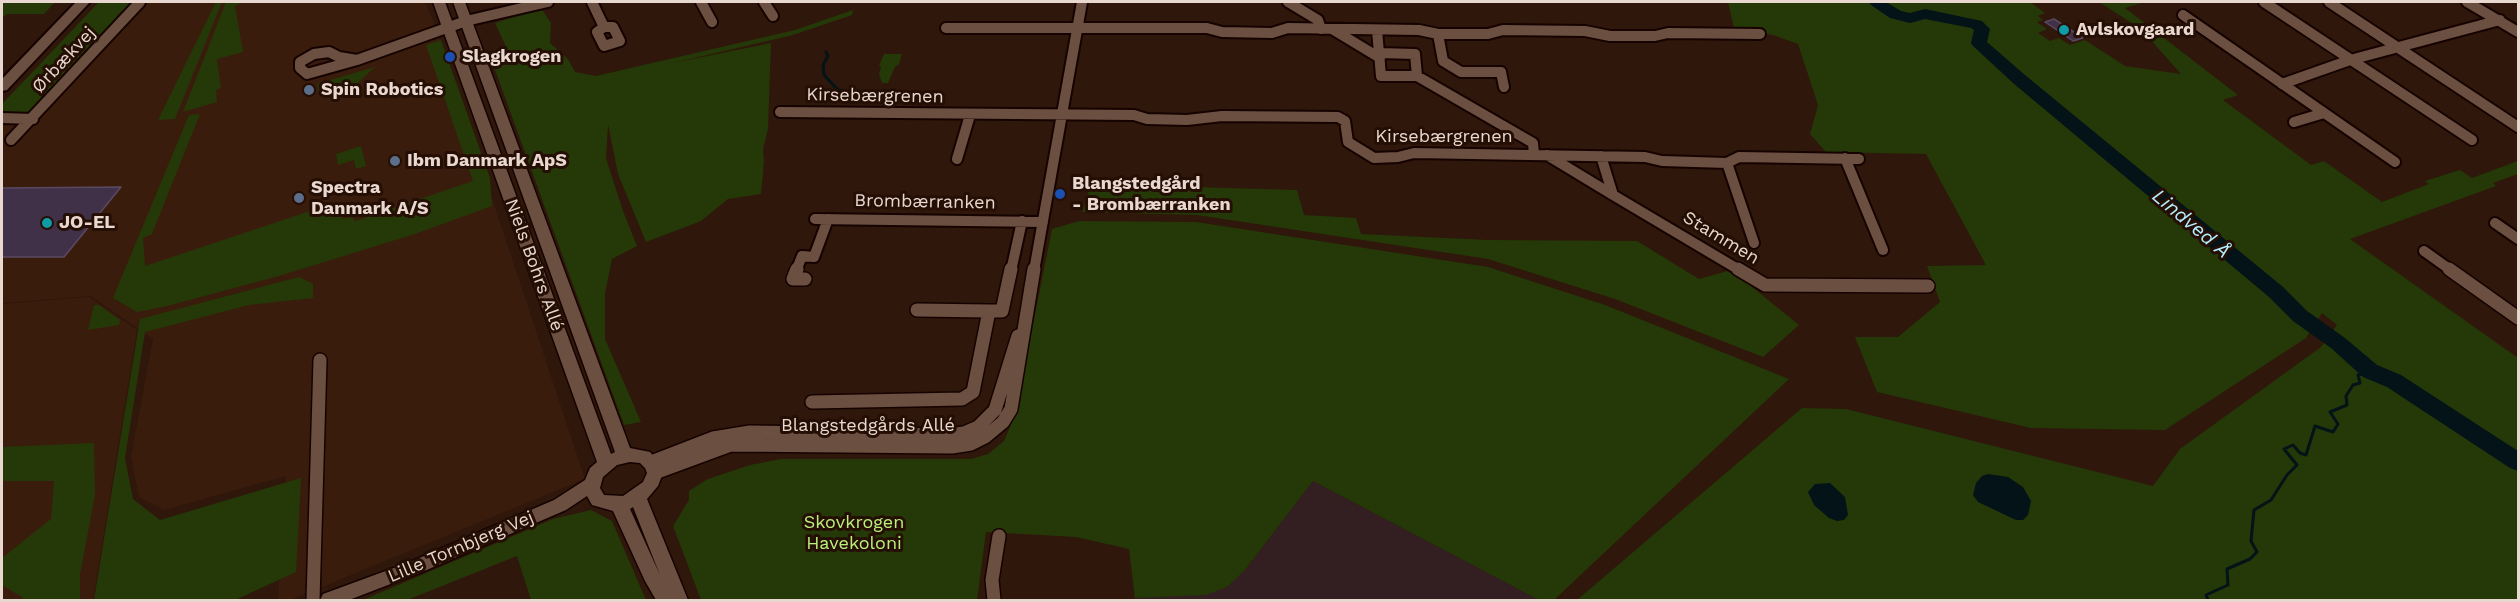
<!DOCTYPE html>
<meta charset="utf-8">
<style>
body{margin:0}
#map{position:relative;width:2520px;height:602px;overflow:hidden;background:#2f170b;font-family:"Work Sans",sans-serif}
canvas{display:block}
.frame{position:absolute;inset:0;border:3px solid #e9d8d0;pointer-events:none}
</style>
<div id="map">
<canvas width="2520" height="602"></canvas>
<div class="frame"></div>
</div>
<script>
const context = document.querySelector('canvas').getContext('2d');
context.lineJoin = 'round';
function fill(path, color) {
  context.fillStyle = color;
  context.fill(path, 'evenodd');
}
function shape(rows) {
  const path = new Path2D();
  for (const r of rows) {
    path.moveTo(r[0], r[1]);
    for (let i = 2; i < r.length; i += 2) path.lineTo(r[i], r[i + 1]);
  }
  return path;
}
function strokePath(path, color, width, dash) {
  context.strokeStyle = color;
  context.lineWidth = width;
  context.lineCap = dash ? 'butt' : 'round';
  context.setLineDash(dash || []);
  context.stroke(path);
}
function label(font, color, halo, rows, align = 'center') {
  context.font = font + ' "Work Sans",sans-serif';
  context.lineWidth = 6;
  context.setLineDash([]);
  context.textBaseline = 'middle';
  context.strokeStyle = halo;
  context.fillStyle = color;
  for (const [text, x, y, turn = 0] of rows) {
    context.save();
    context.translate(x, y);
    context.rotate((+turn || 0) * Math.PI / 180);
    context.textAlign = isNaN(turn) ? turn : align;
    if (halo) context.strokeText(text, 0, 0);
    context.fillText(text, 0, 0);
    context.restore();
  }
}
const built = shape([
 [105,2,425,2,434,23,585,479,290,600,278,600,286,476,164,510,139,497,131,457,153,339,91,296,2,303,2,107],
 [89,297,137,330,93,600,2,600,2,304]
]);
const education = shape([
 [1313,481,1539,600,1121,600,1227,587,1244,571]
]);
const green = shape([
 [2,2,55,2,44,14,7,14,2,18],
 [99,2,133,2,32,114,2,113,2,104],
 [216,2,222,2,175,119,158,120],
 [226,2,243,2,235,6,243,52,217,59,221,88,216,90,217,102,183,112],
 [1728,2,2030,2,2045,13,2038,16,2043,20,2037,22,2047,29,2038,33,2050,41,2059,38,2070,45,2085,40,2125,66,2181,74,2141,29,2099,2,2145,2,2125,8,2238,95,2223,100,2311,165,2324,161,2382,202,2429,184,2425,181,2460,170,2472,178,2518,161,2518,174,2493,183,2496,186,2350,239,2518,358,2518,600,1577,600,1802,408,1846,409,2153,486,2180,449,2321,347,2337,325,2322,313,2306,338,2165,430,2031,428,1877,392,1855,337,1898,337,1940,302,1927,266,1986,265,1926,154,1826,152,1810,134,1818,105,1798,44,1773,35,1734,28],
 [541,8,551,23,550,43,568,59,575,72,596,76,795,30,853,10,852,15,793,35,673,63,771,43,768,129,763,149,764,161,761,194,728,199,701,221,646,242,618,174,608,124,606,158,623,211,637,246,612,259,605,294,605,339,641,422,624,425,490,56,508,51,495,23],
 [441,40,490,178,492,206,415,234,279,276,167,306,137,312,113,298,189,115,200,114,152,234,143,238,145,266,337,202,343,219,352,217,355,221,473,181,426,45],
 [884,54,902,54,899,64,895,67,888,83,882,83,879,74,881,67,879,66],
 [375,67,354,86,320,96,317,84],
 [361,146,366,166,356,169,354,160,338,165,336,154],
 [1091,184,1297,190,1304,215,1356,218,1361,234,1488,240,1637,241,1699,279,1731,270,1799,325,1763,357,1615,299,1488,259,1197,215,1082,212],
 [1079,221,1196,222,1488,267,1605,305,1789,379,1554,600,1539,600,1313,481,1244,571,1227,587,1206,595,1135,598,1129,549,1076,537,986,532,977,600,701,600,673,526,689,500,689,491,708,479,750,465,781,459,971,459,988,454,1004,441,1015,415,1052,229],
 [299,277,313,284,313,298,249,305,145,332,125,458,133,499,160,520,301,478,296,572,235,600,94,600,140,319],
 [94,305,99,305,120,320,119,325,88,330],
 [94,443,95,495,80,574,80,600,23,600,22,597,2,585,2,558,51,519,54,481,2,481,2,447],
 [591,510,612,521,646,600,531,600,517,556,407,600,363,600,553,519]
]);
const water = shape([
 [1988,474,2008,477,2023,487,2031,501,2028,515,2023,520,2016,520,1978,502,1973,495,1976,483,1982,476],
 [1815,484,1830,483,1845,497,1848,515,1844,520,1837,521,1829,518,1814,505,1808,492]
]);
const stream = shape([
 [826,52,828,56,823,65,824,75,838,90,854,93,889,91,900,96],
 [2208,600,2206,595,2228,585,2227,569,2250,559,2257,552,2251,541,2254,510,2271,500,2287,475,2297,465,2284,449,2293,445,2300,453,2306,455,2315,426,2333,432,2338,424,2330,412,2347,405,2346,396,2353,385,2360,383,2358,375,2370,371]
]);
const river = shape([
 [1869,2,1886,2,1901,11,1910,13,1925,9,1982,21,1990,29,1987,42,2025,75,2283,287,2307,311,2345,338,2377,365,2401,375,2518,451,2518,471,2510,468,2387,387,2363,377,2331,348,2293,321,2269,297,2013,83,1973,46,1971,43,1974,30,1971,28,1925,19,1910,23,1890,18,1871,5,1869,2]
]);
const building = shape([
 [2054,19,2083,38,2073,41,2045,22,2054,19],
 [121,187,64,257,2,257,2,188,121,187]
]);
const minorFar1 = shape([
 [592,2,604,27],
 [701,2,712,22],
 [764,2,773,16],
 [1288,2,1318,20,1321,29],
 [2264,2,2472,140],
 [2329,2,2518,127],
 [2467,2,2518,32],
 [2183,15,2395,162],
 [604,27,613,27,620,41,604,46,597,32,604,27],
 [946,28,1207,28,1222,32,1272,33,1288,28,1419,30,1438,34,1488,34,1503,30,1585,31,1610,36,1655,36,1668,33,1760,34],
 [1332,29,1380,58],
 [1377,30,1381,76,1417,76,1533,143,1534,155],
 [1438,34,1443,61,1461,72,1501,72,1504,87],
 [329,52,339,57,357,60,307,74,300,68,300,62,314,54,329,52],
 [1380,53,1415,54,1417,76],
 [357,60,466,21,548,2],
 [2282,84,2350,60,2500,20],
 [780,112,1134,115,1147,119,1187,120,1222,116,1338,117,1345,121,1348,142,1374,158,1398,157,1414,153,1645,157,1662,161,1727,163,1739,157,1859,159],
 [2,118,33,119],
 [2294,122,2324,113],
 [11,140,140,2],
 [1547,155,1613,195],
 [1601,156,1613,195,1741,271],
 [1845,158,1883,250],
 [957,159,970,115],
 [1727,163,1754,243],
 [815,219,1043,222],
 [2495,223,2518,239],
 [2424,251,2452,271],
 [796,271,802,256,814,257,828,219],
 [1011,271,1022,221],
 [1034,271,1082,2]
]);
const minor = shape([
 [797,269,793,279,805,279],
 [1738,269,1765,285,1928,286],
 [2449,269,2518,318],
 [917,310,989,311],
 [812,402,962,399,973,392,989,311,1002,311,1011,269],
 [651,462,713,438,750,432,948,435,964,433,978,427,995,410,1018,336],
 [655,473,731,445,952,447,971,444,985,437,1003,422,1011,409,1034,269],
 [313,600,320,360],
 [994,600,992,580,999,536]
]);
const tertiary = shape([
 [433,2,445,2,611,454,615,452,453,2,465,2,630,448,650,452,661,465,663,473,658,486,647,499,688,600,656,600,645,581,613,511,592,505,587,496,566,510,422,572,349,600,320,600,323,594,410,562,554,500,585,480,590,468,597,462,433,2],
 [630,462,640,463,645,468,647,473,643,482,623,496,604,495,600,488,603,477,617,465,630,462],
 [633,507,660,575,630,509,633,507]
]);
const secondary = shape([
 [76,2,90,2,7,90,2,91,2,79,76,2]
]);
const markers = [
 [2064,30,6,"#0f9aa8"],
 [450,57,6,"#1a4fb4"],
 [309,90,6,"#5c6f8a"],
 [395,161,6,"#5c6f8a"],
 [1060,194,6,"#1a4fb4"],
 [299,198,6,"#5c6f8a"],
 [47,223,6,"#0f9aa8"]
];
const poiNames = [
 ["Avlskovgaard",2076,30],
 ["Slagkrogen",462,57],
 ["Spin Robotics",321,90],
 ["Ibm Danmark ApS",407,161],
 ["Blangstedgård",1072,184],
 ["- Brombærranken",1072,205],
 ["Spectra",311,188],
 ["Danmark A/S",311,209],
 ["JO-EL",59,223]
];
const streetNames = [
 ["Ørbækvej",64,60,-47],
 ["Kirsebærgrenen",875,96,1],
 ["Kirsebærgrenen",1444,137],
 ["Brombærranken",925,202,1],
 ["Stammen",1721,238,31],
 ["Niels Bohrs Allé",534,265,70],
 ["Blangstedgårds Allé",868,426],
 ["Lille Tornbjerg Vej",461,547,-23]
];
const parkNames = [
 ["Skovkrogen",854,523],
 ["Havekoloni",854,544]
];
const waterNames = [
 ["Lindved Å",2191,224,40]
];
fill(built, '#3a1c0c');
fill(education, '#331f21');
fill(green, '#243907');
fill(water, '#031318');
strokePath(stream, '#031318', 3);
fill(river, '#031318');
fill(building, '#403148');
strokePath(building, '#594961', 1.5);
strokePath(minorFar1, '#160300', 14);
strokePath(minor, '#160300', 16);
strokePath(tertiary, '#160300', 3);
strokePath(secondary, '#160300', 4);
strokePath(minorFar1, '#6b4f41', 10);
strokePath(minor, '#6b4f41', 13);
fill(tertiary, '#6b4f41');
fill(secondary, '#6b4f41');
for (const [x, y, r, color] of markers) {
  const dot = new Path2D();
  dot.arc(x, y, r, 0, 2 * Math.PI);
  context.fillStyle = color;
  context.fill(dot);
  strokePath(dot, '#250e04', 2);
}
label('bold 18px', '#e9d8d0', '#250e04', poiNames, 'left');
label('18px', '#e9d8d0', '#250e04', streetNames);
label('18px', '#baf17b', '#250e04', parkNames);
label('italic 20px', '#b4efff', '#250e04', waterNames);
</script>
